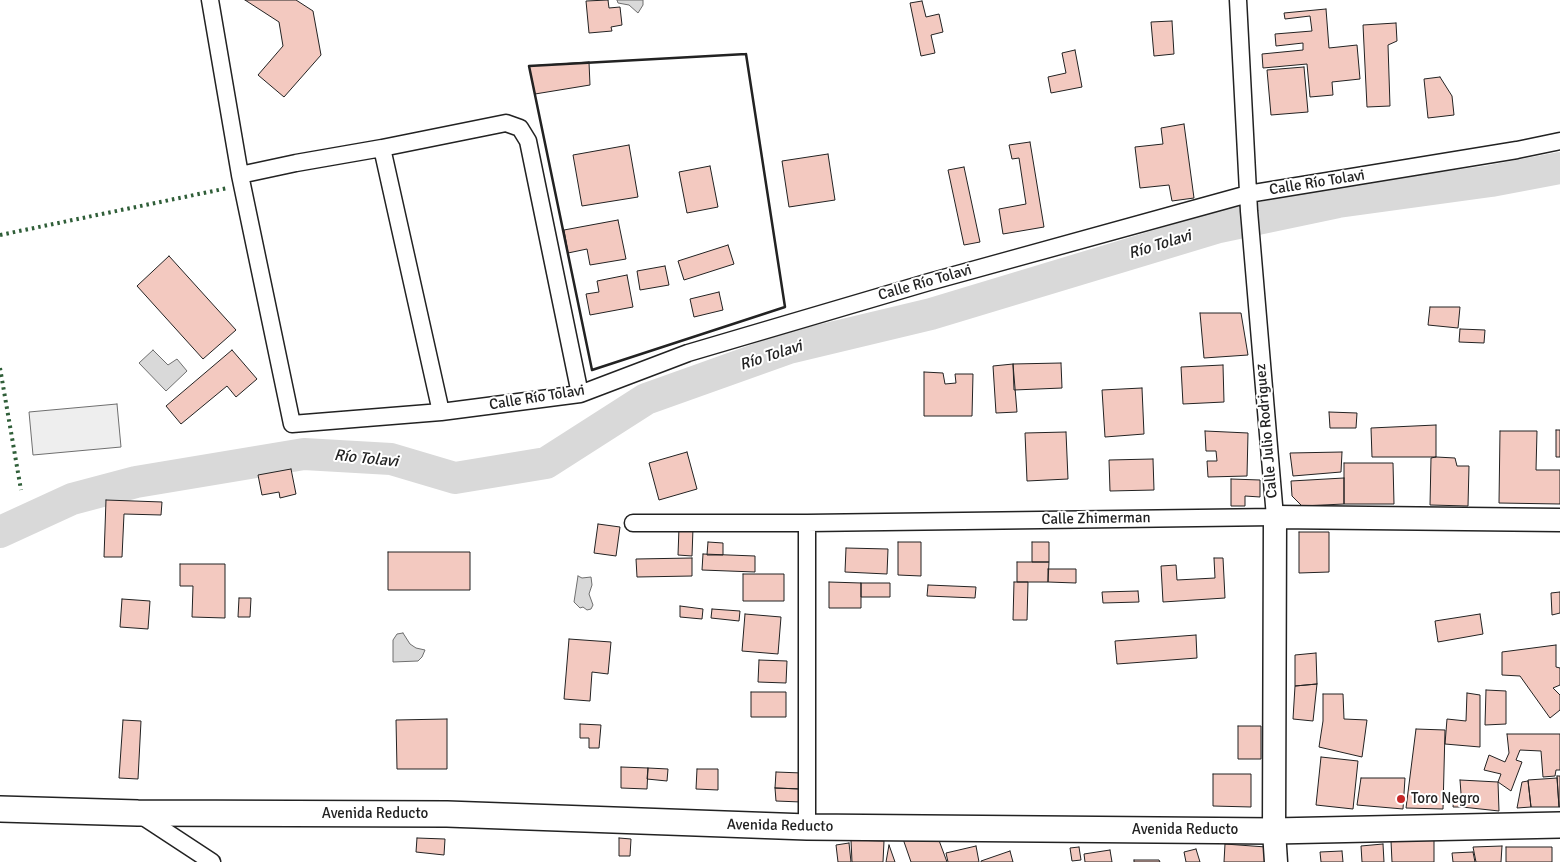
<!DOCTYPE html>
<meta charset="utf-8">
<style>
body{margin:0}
canvas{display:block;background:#fff}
</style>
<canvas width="1560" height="862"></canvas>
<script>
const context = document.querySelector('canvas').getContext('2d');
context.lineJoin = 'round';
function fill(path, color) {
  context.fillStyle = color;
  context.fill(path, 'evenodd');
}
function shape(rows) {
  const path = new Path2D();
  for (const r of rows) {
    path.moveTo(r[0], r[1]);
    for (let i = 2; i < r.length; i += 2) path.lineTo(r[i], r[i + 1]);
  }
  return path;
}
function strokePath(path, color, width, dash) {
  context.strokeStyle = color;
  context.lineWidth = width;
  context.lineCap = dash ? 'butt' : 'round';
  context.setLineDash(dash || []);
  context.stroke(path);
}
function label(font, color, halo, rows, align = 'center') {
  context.font = font + ' Signika,sans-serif';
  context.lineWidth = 4;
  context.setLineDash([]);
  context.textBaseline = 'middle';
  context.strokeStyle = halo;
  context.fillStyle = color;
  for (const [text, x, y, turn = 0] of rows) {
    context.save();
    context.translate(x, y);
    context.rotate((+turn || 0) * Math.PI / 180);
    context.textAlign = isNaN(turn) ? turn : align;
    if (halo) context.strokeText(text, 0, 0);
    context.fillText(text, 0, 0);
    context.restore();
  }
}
const green = shape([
 [117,404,121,447,33,455,29,412,117,404]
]);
const water = shape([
 [617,0,643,0,643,5,638,13,629,5,618,3,617,0],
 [153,350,168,365,177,359,187,371,166,391,139,363,153,350],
 [578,576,582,578,591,577,592,585,589,594,593,605,591,609,587,610,583,607,580,608,574,602,578,576],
 [403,633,410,644,416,648,425,650,422,657,418,661,393,662,393,640,397,634,403,633]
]);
const river = shape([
 [0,532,72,499,136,482,304,454,391,459,455,478,546,463,646,399,789,348,931,314,1219,227,1338,202,1491,181,1560,168]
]);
const building = shape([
 [245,0,296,0,313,11,321,55,284,97,258,75,283,46,279,22,245,0],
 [608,0,609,8,620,7,622,25,611,27,612,31,589,33,586,1,608,0],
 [922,1,926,17,939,14,943,32,931,35,935,53,921,56,910,3,922,1],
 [1326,9,1329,48,1357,45,1360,79,1332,82,1333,95,1310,97,1307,64,1263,68,1262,54,1303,50,1303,43,1276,46,1275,34,1312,31,1310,16,1285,19,1284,13,1326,9],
 [1172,21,1174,54,1154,56,1151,22,1172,21],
 [1396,23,1397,41,1388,45,1390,106,1367,107,1363,25,1396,23],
 [1075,50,1082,87,1051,93,1048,77,1066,73,1062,53,1075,50],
 [589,62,590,85,535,94,529,66,589,62],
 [1304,67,1308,112,1271,115,1267,70,1304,67],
 [1440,77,1452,96,1454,115,1428,118,1424,79,1440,77],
 [1184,124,1194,198,1172,201,1169,185,1140,188,1135,147,1163,144,1161,128,1184,124],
 [1030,142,1044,227,1003,234,999,209,1026,204,1019,158,1012,159,1009,145,1030,142],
 [629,145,638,197,582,206,573,155,629,145],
 [828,154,835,200,789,207,782,161,828,154],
 [710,166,718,207,687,213,679,172,710,166],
 [964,167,980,242,964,245,948,170,964,167],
 [618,220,626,259,590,265,587,249,568,253,564,230,618,220],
 [728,245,734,264,684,280,678,261,728,245],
 [169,256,236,330,203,359,137,286,169,256],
 [665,266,669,285,640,290,637,271,665,266],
 [627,275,633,307,590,315,586,294,599,292,597,281,627,275],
 [719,292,723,310,694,317,690,299,719,292],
 [1430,307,1460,307,1458,328,1428,325,1430,307],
 [1200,313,1241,313,1248,355,1204,358,1200,313],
 [1460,329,1485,330,1484,343,1459,342,1460,329],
 [232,350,257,379,236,397,227,386,181,424,166,406,232,350],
 [1061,363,1062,388,1014,390,1013,364,1061,363],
 [1013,364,1017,412,996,413,993,366,1013,364],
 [1223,365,1224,402,1183,404,1181,367,1223,365],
 [924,372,943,373,945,384,956,383,955,374,973,374,972,416,924,416,924,372],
 [1142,388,1144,434,1105,437,1102,390,1142,388],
 [1329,412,1357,413,1356,428,1330,428,1329,412],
 [1436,425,1436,457,1372,457,1371,428,1436,425],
 [1556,430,1560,430,1560,457,1556,457,1556,430],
 [1205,431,1248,433,1247,476,1208,477,1207,461,1217,461,1216,451,1206,451,1205,431],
 [1500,431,1537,431,1536,470,1560,470,1560,504,1499,503,1500,431],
 [1066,432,1068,479,1027,481,1025,433,1066,432],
 [687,452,697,489,659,500,649,463,687,452],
 [1342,452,1341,472,1293,476,1290,453,1342,452],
 [1436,457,1455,458,1457,466,1469,466,1468,506,1430,505,1431,458,1436,457],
 [1153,459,1154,490,1110,491,1109,460,1153,459],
 [1344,463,1393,463,1394,504,1344,504,1344,463],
 [291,469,296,494,280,498,279,492,262,495,258,475,291,469],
 [1344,478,1344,504,1302,506,1292,496,1291,481,1344,478],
 [1231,479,1260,480,1260,497,1245,496,1245,506,1231,506,1231,479],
 [106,500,162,502,161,515,124,514,122,557,104,557,106,500],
 [598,524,620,527,616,556,594,553,598,524],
 [679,528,693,528,692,556,678,555,679,528],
 [1299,532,1329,532,1329,572,1299,573,1299,532],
 [708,542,723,543,723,555,707,555,708,542],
 [898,542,921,542,921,576,898,575,898,542],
 [1032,542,1049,542,1049,562,1032,562,1032,542],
 [846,548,888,549,887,574,845,572,846,548],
 [388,552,470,552,470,590,388,590,388,552],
 [703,554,755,556,755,572,702,570,703,554],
 [692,558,692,576,637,577,636,559,692,558],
 [1214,558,1223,558,1225,598,1163,602,1161,566,1176,565,1177,580,1215,578,1214,558],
 [1017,562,1049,562,1048,582,1017,582,1017,562],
 [180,564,225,564,225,618,192,617,193,586,180,586,180,564],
 [1048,569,1076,569,1076,583,1048,582,1048,569],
 [743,574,784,574,784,601,743,601,743,574],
 [829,582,861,583,861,608,829,608,829,582],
 [1014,582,1028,582,1027,620,1013,620,1014,582],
 [861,583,890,583,890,597,861,597,861,583],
 [928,585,976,587,975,598,927,596,928,585],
 [1138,591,1139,602,1103,603,1102,592,1138,591],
 [1560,592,1560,613,1552,615,1551,593,1560,592],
 [239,598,251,598,250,617,238,617,239,598],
 [122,599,150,601,148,629,120,627,122,599],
 [680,606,703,609,702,619,680,617,680,606],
 [712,609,740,611,739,621,711,618,712,609],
 [745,614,781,617,778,654,742,651,745,614],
 [1480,614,1483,634,1438,642,1435,621,1480,614],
 [1196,635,1197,658,1117,664,1115,641,1196,635],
 [569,639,611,642,608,674,592,672,590,701,564,699,569,639],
 [1556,645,1556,667,1560,668,1560,685,1553,688,1560,695,1560,710,1550,718,1520,676,1502,675,1502,652,1556,645],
 [1316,653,1317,684,1295,686,1295,655,1316,653],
 [759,660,787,661,786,683,758,682,759,660],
 [1317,684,1313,721,1293,719,1295,686,1317,684],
 [1486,690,1506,691,1506,724,1485,725,1486,690],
 [751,692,786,692,786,717,751,717,751,692],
 [1467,693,1480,695,1480,747,1445,744,1447,719,1466,721,1467,693],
 [1323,694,1343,694,1344,719,1367,720,1362,757,1319,747,1323,721,1323,694],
 [447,719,447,769,397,769,396,720,447,719],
 [123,720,141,721,138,779,119,778,123,720],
 [580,724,601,725,599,748,589,748,589,738,580,738,580,724],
 [1238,726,1261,726,1261,759,1238,759,1238,726],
 [1416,729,1445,730,1443,809,1406,808,1416,729],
 [1507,734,1560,734,1560,770,1556,770,1555,776,1543,777,1541,751,1520,750,1516,760,1522,762,1511,791,1498,782,1501,774,1484,770,1489,755,1505,762,1509,753,1507,734],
 [1321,757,1358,761,1353,809,1316,805,1321,757],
 [621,767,648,768,647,789,621,788,621,767],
 [648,768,668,769,667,781,647,779,648,768],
 [697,769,718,769,718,790,696,789,697,769],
 [776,772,802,773,801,789,775,788,776,772],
 [1213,774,1251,774,1251,807,1213,806,1213,774],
 [1557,776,1560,776,1560,807,1559,807,1557,776],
 [1361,778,1405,778,1403,809,1357,805,1361,778],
 [1557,778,1559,807,1531,807,1528,780,1557,778],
 [1460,780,1498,782,1499,811,1462,807,1460,780],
 [1528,781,1531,807,1517,808,1522,782,1528,781],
 [775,788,801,789,801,802,776,801,775,788],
 [1454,796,1461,797,1462,807,1453,807,1454,796],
 [937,835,947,862,911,862,902,836,937,835],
 [417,838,445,839,444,855,416,852,417,838],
 [619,838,631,839,630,856,619,856,619,838],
 [851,840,884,841,883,862,852,862,851,840],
 [1434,840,1434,862,1392,862,1391,841,1434,840],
 [849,843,851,862,838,862,836,845,849,843],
 [1225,844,1266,847,1265,862,1224,862,1225,844],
 [1383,844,1384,862,1362,862,1361,846,1383,844],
 [889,845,895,862,886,862,889,845],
 [976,846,979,862,948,862,946,853,976,846],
 [1502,846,1501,862,1476,862,1473,847,1502,846],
 [1079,847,1081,860,1072,861,1070,848,1079,847],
 [1506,847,1552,847,1552,862,1506,862,1506,847],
 [1196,849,1200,862,1186,862,1184,852,1196,849],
 [1110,850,1112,862,1085,862,1084,854,1110,850],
 [1010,851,1013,862,981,862,981,861,1010,851],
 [1342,851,1343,862,1321,862,1320,852,1342,851],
 [1473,852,1475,862,1453,862,1452,853,1473,852],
 [1134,860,1159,860,1160,862,1134,862,1134,860]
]);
const minor = shape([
 [210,0,240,175,292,424,441,412,580,394,688,353,929,282,1248,194,1517,150,1560,141],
 [382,148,441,412],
 [240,175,296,163,382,148,506,123,520,128,528,141,580,394],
 [633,523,807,523,1275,517,1249,211,1238,0],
 [807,523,807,827],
 [139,814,212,862]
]);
const secondary = shape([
 [1276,862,1274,831,1275,517,1560,520]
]);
const primary = shape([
 [0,809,138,813,447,814,807,827,1274,831,1560,825]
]);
const hedge = shape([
 [0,235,228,188],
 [0,368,21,490]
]);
const wall = shape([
 [746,54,785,307,592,370,529,66,746,54]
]);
const markers = [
 [1401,799,5,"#c62828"]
];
const streetNames = [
 ["Calle Río Tolavi",1317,183,-9],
 ["Calle Río Tolavi",925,283,-16],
 ["Calle Río Tolavi",537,398,-9],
 ["Calle Julio Rodriguez",1267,431,-95],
 ["Calle Zhimerman",1096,519,-1],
 ["Avenida Reducto",375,814],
 ["Avenida Reducto",780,826,1],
 ["Avenida Reducto",1185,830]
];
const poiNames = [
 ["Toro Negro",1411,799]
];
const waterNames = [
 ["Río Tolavi",1160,245,-17],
 ["Río Tolavi",771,356,-18],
 ["Río Tolavi",366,459,6]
];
fill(green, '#eee');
strokePath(green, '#6f6f6f', 1);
fill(water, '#d9d9d9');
strokePath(water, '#6f6f6f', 1);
strokePath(river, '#d9d9d9', 32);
fill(building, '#f3c9c0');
strokePath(building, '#222', 1);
strokePath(minor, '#222', 19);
strokePath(secondary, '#222', 25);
strokePath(primary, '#222', 28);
strokePath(minor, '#fff', 16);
strokePath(secondary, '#fff', 22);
strokePath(primary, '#fff', 25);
strokePath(hedge, '#2f5e38', 4, [2.5, 4]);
strokePath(wall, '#222', 2.5);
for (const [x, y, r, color] of markers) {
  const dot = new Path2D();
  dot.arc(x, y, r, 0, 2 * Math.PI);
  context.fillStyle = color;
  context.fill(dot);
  strokePath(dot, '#fff', 2);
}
label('15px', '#222', '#fff', streetNames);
label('15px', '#222', '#fff', poiNames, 'left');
label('italic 16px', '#222', '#fff', waterNames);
</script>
